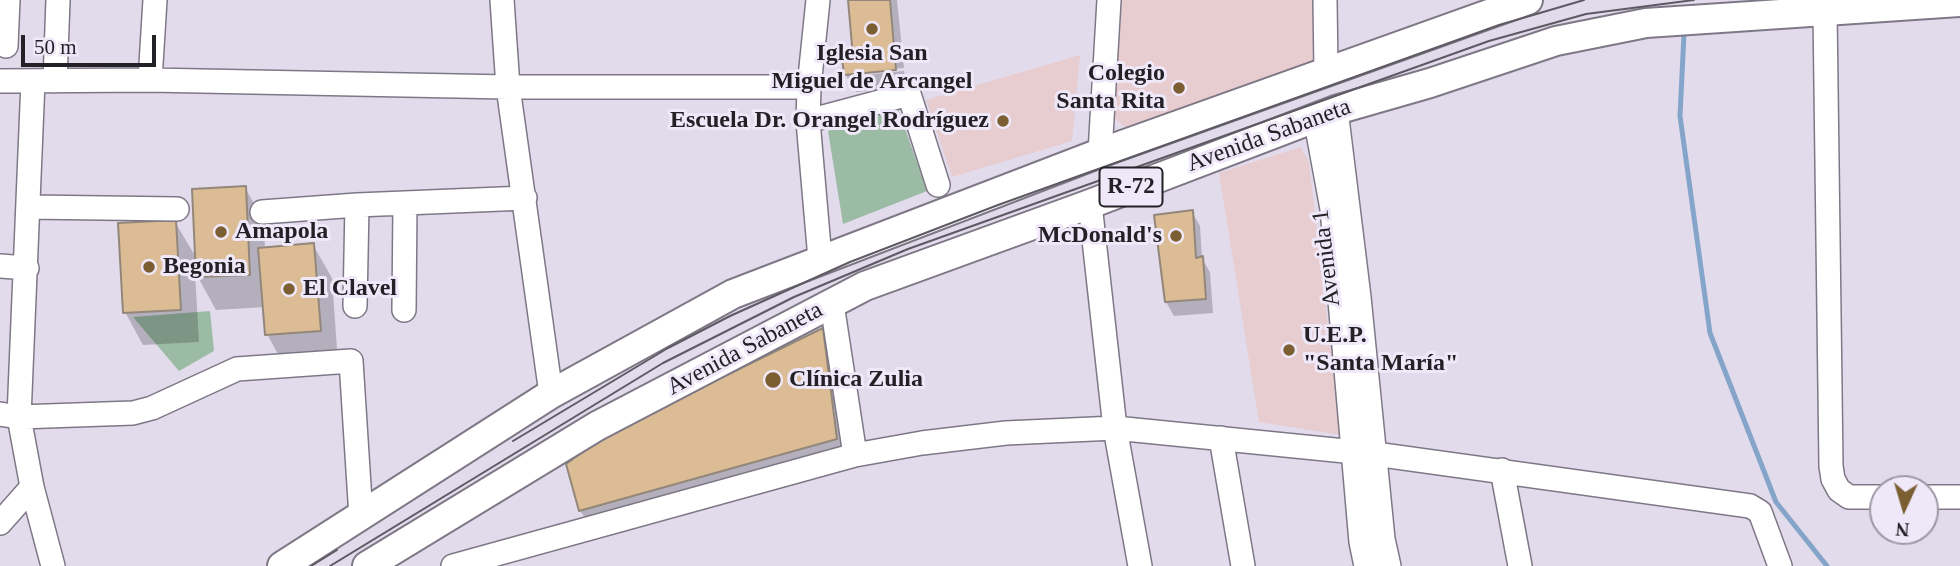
<!DOCTYPE html>
<meta charset="utf-8">
<style>
body{margin:0}
#map{position:relative;width:1960px;height:566px;overflow:hidden;background:#e2dbec;font-family:Georgia,serif}
canvas{display:block}
.north{position:absolute;left:1869px;top:475px;width:70px;height:70px;box-sizing:border-box;background:#efe8f9;border:2px solid #9d98a5;border-radius:50%;rotate:184deg;font-size:19px;font-weight:700;line-height:28px;text-align:center;color:#232026}
.north::after{content:'';display:block;margin:auto;width:24px;height:32px;background:#7b5f32;clip-path:polygon(50% 0,100% 100%,50% 72%,0 100%)}
.scale{position:absolute;left:21px;top:35px;width:135px;height:32px;box-sizing:border-box;border:4px solid #232026;border-top:0;padding-left:9px;font-size:21px;line-height:24px;white-space:nowrap;color:#232026;-webkit-text-stroke:5px #efe8f9;paint-order:stroke}
</style>
<div id="map">
<canvas width="1960" height="566"></canvas>
<div class="north">N</div>
<div class="scale">50 m</div>
</div>
<script>
const context = document.querySelector('canvas').getContext('2d');
context.lineJoin = 'round';
function fill(path, color) {
  context.fillStyle = color;
  context.fill(path, 'evenodd');
}
function shape(rows) {
  const path = new Path2D();
  for (const r of rows) {
    path.moveTo(r[0], r[1]);
    for (let i = 2; i < r.length; i += 2) path.lineTo(r[i], r[i + 1]);
  }
  return path;
}
function strokePath(path, color, width, dash) {
  context.strokeStyle = color;
  context.lineWidth = width;
  context.lineCap = dash ? 'butt' : 'round';
  context.setLineDash(dash || []);
  context.stroke(path);
}
function label(font, color, halo, rows, align = 'center') {
  context.font = font + ' Georgia,serif';
  context.lineWidth = 6;
  context.setLineDash([]);
  context.textBaseline = 'middle';
  context.strokeStyle = halo;
  context.fillStyle = color;
  for (const [text, x, y, turn = 0] of rows) {
    context.save();
    context.translate(x, y);
    context.rotate((+turn || 0) * Math.PI / 180);
    context.textAlign = isNaN(turn) ? turn : align;
    if (halo) context.strokeText(text, 0, 0);
    context.fillText(text, 0, 0);
    context.restore();
  }
}
const education = shape([
 [1122,0,1318,0,1320,60,1130,131,1113,117],
 [1080,55,1072,141,952,177,926,100],
 [1301,147,1309,163,1341,435,1259,422,1219,173]
]);
const green = shape([
 [898,108,927,191,843,224,828,131],
 [210,311,214,351,179,371,133,317]
]);
const shadow = shape([
 [850,0,897,0,904,68,862,71,862,75,904,71,906,88,856,92,845,74,855,59],
 [245,188,264,221,265,249,313,245,332,278,338,363,285,367,267,334,265,307,216,310,195,272,199,342,143,345,125,312,175,222,197,259],
 [1192,212,1200,226,1202,259,1210,272,1213,313,1174,316,1166,302],
 [822,331,832,348,847,457,591,528,580,510]
]);
const stream = shape([
 [1684,34,1680,116,1710,333,1776,502,1827,566]
]);
const building = shape([
 [848,0,890,0,896,70,844,75,842,58,853,57,848,0],
 [246,186,250,275,196,277,192,189,246,186],
 [1193,210,1196,258,1203,256,1206,299,1165,302,1154,215,1193,210],
 [176,220,181,310,123,313,118,223,176,220],
 [314,243,321,331,265,335,258,248,314,243],
 [823,328,837,439,579,511,566,464,610,432,823,328]
]);
const minor = shape([
 [502,0,508,87,551,394],
 [818,0,809,87,808,121,820,259],
 [1325,0,1326,71],
 [1825,11,1831,466,1833,479,1839,490,1849,497,1883,497],
 [6,46,8,0],
 [150,80,155,0],
 [0,81,150,80,508,87,809,87],
 [33,81,19,417,32,487,53,566],
 [55,81,58,0],
 [1336,110,1359,297,1383,539,1389,566],
 [1315,117,1332,209,1361,542,1366,566],
 [808,121,909,94,938,185],
 [1100,153,1109,0],
 [1090,204,1115,428,1140,566],
 [29,207,177,209],
 [262,212,357,205,525,198],
 [0,266,27,268],
 [832,304,855,455],
 [355,306,357,205],
 [404,310,405,203],
 [0,414,19,417,133,413,152,408,237,369,351,361,361,517],
 [1221,438,1243,566],
 [1502,470,1520,566],
 [1925,497,1960,497],
 [0,523,32,487],
 [453,566,855,455,922,443,1006,433,1115,428,1375,454,1750,506,1760,512,1780,566]
]);
const major = shape([
 [282,566,551,394,733,294,1100,153,1528,0],
 [367,566,597,426,865,286,1090,204,1336,110,1430,83,1556,41,1646,23,1960,2]
]);
const tram = shape([
 [513,441,668,348,730,316,850,262,998,205,1499,25,1584,0],
 [311,566,337,550],
 [330,566,663,363,794,297,908,249,1489,41,1586,14,1694,0]
]);
const markers = [
 [872,29,7,"#7b5f32"],
 [1179,88,7,"#7b5f32"],
 [1003,121,7,"#7b5f32"],
 [221,232,7,"#7b5f32"],
 [1176,236,7,"#7b5f32"],
 [149,267,7,"#7b5f32"],
 [289,289,7,"#7b5f32"],
 [1289,350,7,"#7b5f32"],
 [773,380,9,"#7b5f32"]
];
const shields = [
 [1131,187,63]
];
const shieldNames = [
 ["R-72",1131,187]
];
const poiNames = [
 ["Iglesia San",872,54,"center"],
 ["Miguel de Arcangel",872,82,"center"],
 ["Colegio",1165,74,"right"],
 ["Santa Rita",1165,102,"right"],
 ["Escuela Dr. Orangel Rodríguez",989,121,"right"],
 ["Amapola",235,232],
 ["McDonald's",1162,236,"right"],
 ["Begonia",163,267],
 ["El Clavel",303,289],
 ["U.E.P.",1303,336],
 ["\"Santa María\"",1303,364],
 ["Clínica Zulia",789,380]
];
const streetNames = [
 ["Avenida Sabaneta",1269,136,-20],
 ["Avenida 1",1327,258,-97],
 ["Avenida Sabaneta",745,349,-28]
];
fill(education, '#e8cdd0');
fill(green, '#9cbba5');
fill(shadow, '#0003');
strokePath(stream, '#84a5c9', 5);
fill(building, '#dbbc94');
strokePath(building, '#92877a', 2);
strokePath(minor, '#7e7886', 26);
strokePath(major, '#7e7886', 32);
strokePath(minor, '#fff', 23);
strokePath(major, '#fff', 28);
strokePath(tram, '#5e5a63', 2);
for (const [x, y, r, color] of markers) {
  const dot = new Path2D();
  dot.arc(x, y, r, 0, 2 * Math.PI);
  context.fillStyle = color;
  context.fill(dot);
  strokePath(dot, '#efe8f9', 2.5);
}
for (const [x, y, w] of shields) {
  const box = new Path2D();
  box.roundRect(x - w / 2, y - 19.5, w, 39, 5);
  context.fillStyle = '#efe8f9';
  context.fill(box);
  strokePath(box, '#232026', 2);
}
label('bold 23px', '#232026', null, shieldNames);
label('bold 24px', '#232026', '#efe8f9', poiNames, 'left');
label('24px', '#232026', '#efe8f9', streetNames);
</script>
